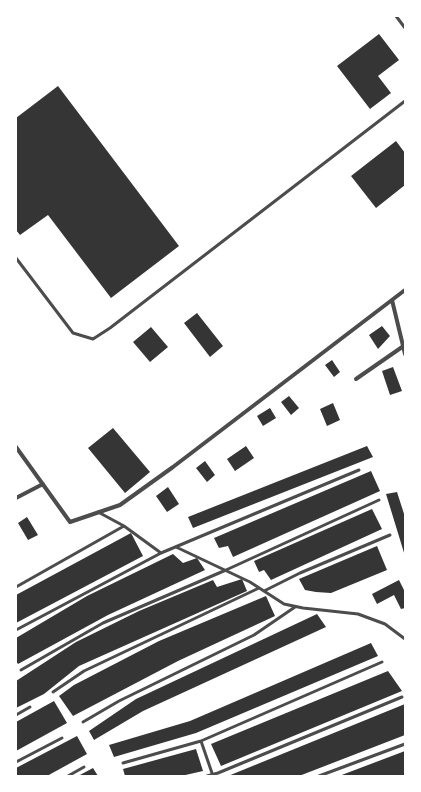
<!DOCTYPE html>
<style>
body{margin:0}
#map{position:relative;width:421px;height:792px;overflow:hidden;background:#fff;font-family:Lato,sans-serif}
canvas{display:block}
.frame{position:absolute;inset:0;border:17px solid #fff;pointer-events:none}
</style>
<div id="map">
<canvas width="421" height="792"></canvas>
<div class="frame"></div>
</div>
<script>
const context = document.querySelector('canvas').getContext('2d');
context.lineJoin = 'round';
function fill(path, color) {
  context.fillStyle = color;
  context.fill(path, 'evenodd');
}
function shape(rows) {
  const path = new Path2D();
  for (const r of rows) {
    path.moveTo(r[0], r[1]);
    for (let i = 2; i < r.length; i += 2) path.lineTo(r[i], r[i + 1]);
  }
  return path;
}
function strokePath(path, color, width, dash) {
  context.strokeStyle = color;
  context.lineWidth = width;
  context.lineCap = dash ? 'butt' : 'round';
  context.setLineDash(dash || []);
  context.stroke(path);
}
const building = shape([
 [379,34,399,60,378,76,391,93,370,109,337,66],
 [58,86,179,246,111,298,48,215,20,235,16,230,16,118],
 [396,141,405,153,405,185,376,208,351,176],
 [197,313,223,346,210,357,184,323],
 [382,326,390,336,378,349,369,335],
 [151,327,168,347,150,362,133,342],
 [332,360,340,372,334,377,325,365],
 [393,367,402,391,390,395,382,371],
 [289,396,299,408,291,415,281,402],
 [333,403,340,420,327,426,320,409],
 [270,408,276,418,263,426,257,416],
 [113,428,150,472,125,493,88,448],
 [246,446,254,458,235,471,227,459],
 [367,446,373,457,193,528,188,517],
 [205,461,215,475,207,482,196,468],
 [371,471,380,491,233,557,228,546,219,548,214,538],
 [168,487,179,504,167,512,156,496],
 [397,492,405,517,405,556,386,494],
 [372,509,382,529,271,580,264,570,259,572,254,561],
 [27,517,38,535,28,540,18,523],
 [131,533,143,556,16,623,16,595],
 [377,546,387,570,331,593,316,592,305,590,299,579],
 [173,554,183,563,197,558,205,570,108,615,18,664,16,661,16,638,87,596],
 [242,579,247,591,79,666,44,694,16,708,16,681,76,642,139,611,213,580,217,587],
 [399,580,405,592,405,608,401,609,394,595,377,604,372,594],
 [266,596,275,616,178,661,73,716,59,696,74,685,159,641],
 [317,614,326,627,143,711,94,740,89,731,136,699],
 [371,643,378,656,196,733,114,757,109,745,190,721],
 [388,671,402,691,221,766,211,744],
 [54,701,67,723,16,751,16,722],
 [405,704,405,735,299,776,228,776],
 [77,736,87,754,47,776,16,776,16,768],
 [196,749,203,771,181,776,125,776,123,769],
 [405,751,405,776,339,776],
 [93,768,98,776,78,776]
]);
const service = shape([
 [396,16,405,28],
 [16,258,73,333,93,339,110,328,405,101],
 [98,512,124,526,161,553],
 [176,547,250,582,284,604,303,608,358,614,385,624,405,639],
 [16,587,124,526],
 [264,591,300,573,390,535],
 [16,630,161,553,359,470],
 [21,670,103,623,226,570,379,500],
 [53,692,84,671,259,588],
 [16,715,30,707],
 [83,722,119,701,254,635,295,607],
 [201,741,213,776],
 [16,762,62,738],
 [123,763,201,741,382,662],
 [68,776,84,767],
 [207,776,218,773,402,697],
 [319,776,405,744]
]);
const minor = shape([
 [392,300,405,354],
 [356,379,405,345],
 [16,447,70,522,120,505,173,467,405,290],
 [16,498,43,484]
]);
fill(building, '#353535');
strokePath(service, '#4c4c4c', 3);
strokePath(minor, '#4c4c4c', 4);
</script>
